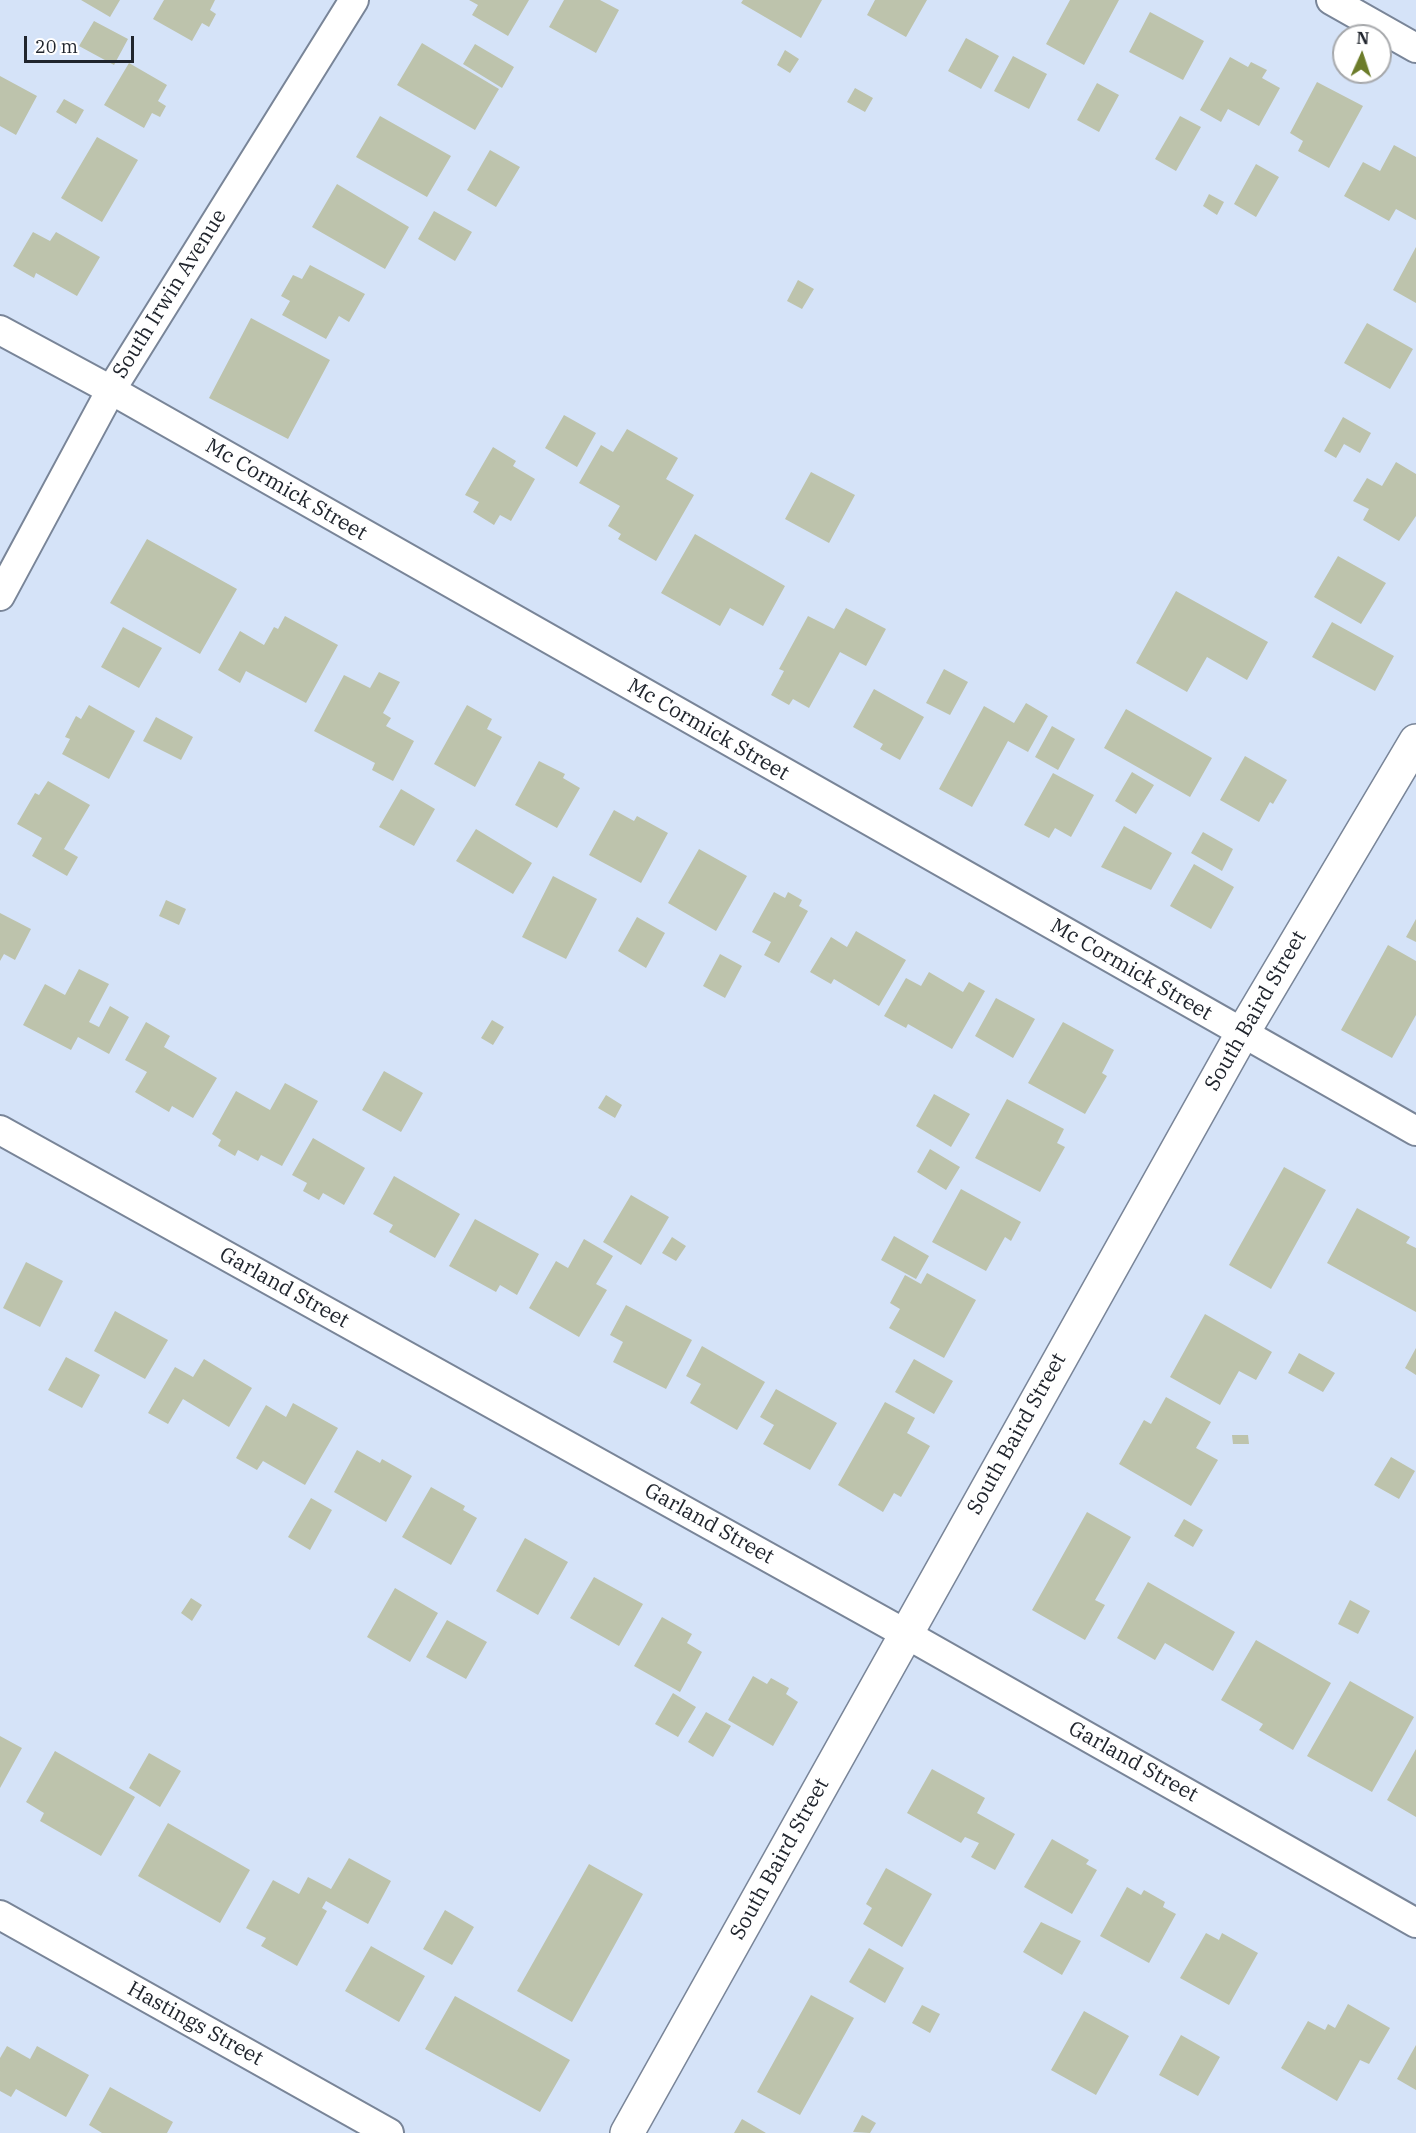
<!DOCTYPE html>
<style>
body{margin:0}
#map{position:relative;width:1416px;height:2133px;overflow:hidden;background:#d5e3f8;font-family:"IBM Plex Serif",serif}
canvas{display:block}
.north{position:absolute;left:1332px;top:24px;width:60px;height:60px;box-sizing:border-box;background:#fff;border:2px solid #a6a8ab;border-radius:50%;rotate:3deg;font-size:16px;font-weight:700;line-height:24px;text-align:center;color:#20252d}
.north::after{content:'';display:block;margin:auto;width:21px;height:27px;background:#6c7c2a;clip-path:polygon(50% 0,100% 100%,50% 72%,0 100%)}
.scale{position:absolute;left:24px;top:36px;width:110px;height:27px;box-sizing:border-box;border:3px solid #20252d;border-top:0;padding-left:8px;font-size:18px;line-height:21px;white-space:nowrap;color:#20252d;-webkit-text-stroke:4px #fff;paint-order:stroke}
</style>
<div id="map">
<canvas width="1416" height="2133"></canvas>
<div class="north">N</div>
<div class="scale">20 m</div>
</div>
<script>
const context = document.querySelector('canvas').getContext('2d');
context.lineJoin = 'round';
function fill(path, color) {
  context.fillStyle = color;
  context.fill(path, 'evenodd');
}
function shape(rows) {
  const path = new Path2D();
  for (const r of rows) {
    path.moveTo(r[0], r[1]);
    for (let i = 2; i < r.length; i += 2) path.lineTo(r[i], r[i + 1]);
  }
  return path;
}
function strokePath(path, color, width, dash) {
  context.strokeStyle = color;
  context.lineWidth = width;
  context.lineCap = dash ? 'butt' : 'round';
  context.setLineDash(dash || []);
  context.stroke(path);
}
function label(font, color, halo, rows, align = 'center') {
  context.font = font + ' "IBM Plex Serif",serif';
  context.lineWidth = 4.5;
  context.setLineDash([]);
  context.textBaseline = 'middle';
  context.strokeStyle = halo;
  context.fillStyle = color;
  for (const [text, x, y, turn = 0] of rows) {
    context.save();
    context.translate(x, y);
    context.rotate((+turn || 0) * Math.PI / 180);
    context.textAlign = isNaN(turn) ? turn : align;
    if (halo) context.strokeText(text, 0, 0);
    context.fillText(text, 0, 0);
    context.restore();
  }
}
const building = shape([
 [81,0,120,0,110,17],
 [164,0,215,0,210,10,216,14,209,27,202,23,192,41,153,19],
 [469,0,529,0,508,36,472,15,478,5],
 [564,0,600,0,619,10,596,53,549,27],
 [743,0,822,0,801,38,741,3],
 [875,0,927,0,906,37,867,15],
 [1070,0,1119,0,1084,65,1046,44],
 [1150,12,1204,41,1183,80,1129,52],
 [94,21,128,39,114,65,79,46],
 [966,38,999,56,981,89,948,71],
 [422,43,499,89,475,130,397,85],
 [475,44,514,67,502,88,463,64],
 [785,50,799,59,790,73,777,65],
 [1013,56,1047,74,1029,109,994,91],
 [1230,57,1248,67,1251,62,1267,70,1262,78,1280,88,1259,126,1228,109,1221,122,1200,110],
 [129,63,167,85,158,101,166,106,160,117,152,113,144,128,104,105],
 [0,76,37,96,16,135,0,126],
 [1317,82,1363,106,1329,168,1298,151,1303,141,1290,133],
 [1097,83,1119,95,1099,132,1077,120],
 [855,88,873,98,865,112,847,102],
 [64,99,84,110,76,124,56,112],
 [380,116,451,156,427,197,356,157],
 [1180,116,1201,127,1176,171,1155,159],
 [97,137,138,160,102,222,61,198],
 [1394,145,1416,157,1416,220,1396,209,1389,221,1344,196,1363,162,1380,171],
 [490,150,520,167,496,207,467,190],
 [1256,164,1279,177,1256,217,1234,204],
 [337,184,409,227,385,269,312,227],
 [1209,194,1224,202,1217,215,1203,206],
 [434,211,472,232,455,261,418,239],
 [33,232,50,241,56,232,100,257,77,296,36,273,34,278,13,266],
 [1416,247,1416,303,1393,290],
 [310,265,365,294,349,322,339,316,326,339,282,315,290,301,281,296,293,275,302,279],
 [798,280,814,289,802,309,787,301],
 [251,318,330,360,288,439,209,398],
 [1367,323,1413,349,1390,389,1344,363],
 [564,415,596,433,577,467,545,448],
 [1343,417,1371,433,1360,453,1344,444,1336,458,1324,451],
 [627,429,678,458,666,479,694,495,656,561,618,539,621,534,608,526,620,506,579,483,601,445,613,452],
 [493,447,516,461,513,466,535,479,511,521,500,515,494,525,473,512,479,502,465,495],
 [1396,462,1416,474,1416,516,1399,541,1363,520,1369,509,1353,501,1367,478,1382,486],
 [811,472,855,495,829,543,785,519],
 [695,534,785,586,763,626,730,608,720,626,661,593],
 [147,539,237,589,200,654,110,603],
 [1338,556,1386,583,1361,624,1314,597],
 [1176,591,1268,642,1247,680,1207,657,1187,692,1136,663],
 [846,608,886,629,866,666,840,652,809,708,793,699,789,705,771,695,784,671,779,669,808,616,834,629],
 [285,616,338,645,306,703,246,671,240,683,218,670,240,631,264,645,274,627,278,629],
 [1332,622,1394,656,1375,691,1312,657],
 [123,627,162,648,139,688,101,667],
 [944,669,968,682,950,715,926,703],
 [379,672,400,682,383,713,391,718,386,726,414,741,393,781,372,770,375,763,314,731,344,675,370,688],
 [874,689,924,717,900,760,880,749,883,744,853,727],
 [1026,703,1048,716,1028,752,1008,741,972,807,939,789,984,706,1014,723],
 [89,705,135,731,109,779,62,754,70,739,65,737,76,716,81,719],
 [467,705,492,719,487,729,502,737,475,787,434,764],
 [1126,709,1212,758,1190,797,1104,748],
 [156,717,193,737,181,760,143,741],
 [1052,726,1075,739,1058,770,1035,757],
 [1245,756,1287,780,1273,804,1270,802,1259,822,1220,800],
 [539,761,565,774,563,778,580,788,557,828,515,805],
 [1132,772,1154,785,1136,814,1115,801],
 [1053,773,1094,795,1071,837,1055,828,1049,838,1024,825],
 [48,781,90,805,64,849,78,857,67,876,32,856,42,838,17,824,35,793,39,795],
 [401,789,435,809,414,846,379,827],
 [614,810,634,821,637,816,668,833,641,883,589,855],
 [1124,826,1172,853,1151,890,1101,867],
 [476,829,532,863,513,894,456,861],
 [1203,832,1233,849,1222,871,1191,853],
 [699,849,747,876,716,931,668,903],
 [1194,864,1234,887,1211,929,1170,906],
 [553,876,597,899,566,959,522,937],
 [774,892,785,898,788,892,802,900,799,906,808,911,779,963,764,955,771,942,752,932],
 [166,900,186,909,179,925,159,916],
 [0,913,31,929,15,960,4,954,0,961],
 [637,917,665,933,646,968,618,951],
 [1416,919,1416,942,1406,937],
 [856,931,906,960,879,1006,834,979,831,984,810,972,831,937,847,947],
 [1388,945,1416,961,1416,1015,1392,1058,1341,1030],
 [720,954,742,966,725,998,703,986],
 [79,969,109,984,89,1022,99,1027,110,1006,129,1017,109,1054,78,1037,71,1050,23,1025,45,984,65,995],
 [929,972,963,992,969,982,985,991,952,1049,908,1024,906,1028,884,1016,906,978,921,986],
 [996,998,1035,1019,1013,1058,975,1036],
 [492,1020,504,1027,493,1045,481,1038],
 [146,1022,170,1036,164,1047,217,1078,193,1118,172,1106,169,1112,135,1092,147,1072,125,1060],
 [1063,1022,1114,1050,1102,1073,1107,1076,1085,1114,1028,1083],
 [384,1071,423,1093,401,1132,362,1110],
 [285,1083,318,1101,282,1166,261,1155,258,1161,238,1150,235,1156,218,1146,221,1140,212,1134,236,1091,270,1110],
 [934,1094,970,1114,951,1147,916,1126],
 [606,1095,622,1105,615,1118,598,1108],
 [1007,1099,1064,1129,1057,1143,1065,1147,1040,1192,975,1158],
 [313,1138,365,1168,344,1205,323,1193,319,1200,303,1191,307,1183,292,1175],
 [930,1149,960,1167,946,1190,917,1172],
 [1284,1167,1326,1190,1271,1289,1229,1265],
 [394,1176,460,1214,435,1258,389,1232,393,1225,373,1214],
 [961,1189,1021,1222,1011,1241,1005,1237,986,1271,932,1242],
 [631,1195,669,1217,641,1265,603,1242],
 [1357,1208,1410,1237,1406,1243,1416,1248,1416,1312,1327,1263],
 [475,1219,539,1254,517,1295,500,1285,496,1292,449,1266],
 [894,1236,929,1256,916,1279,881,1260],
 [672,1237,686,1246,676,1261,662,1253],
 [584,1239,613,1256,596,1284,607,1290,579,1337,529,1308,556,1261,568,1268],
 [26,1262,63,1281,40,1327,3,1308],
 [927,1273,976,1300,944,1358,889,1328,900,1309,890,1303,905,1275,921,1284],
 [626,1305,692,1340,666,1389,613,1362,623,1342,610,1335],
 [115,1311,168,1340,145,1379,94,1351],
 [1205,1314,1272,1352,1256,1380,1239,1371,1220,1405,1170,1377],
 [702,1346,765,1382,737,1430,690,1403,701,1384,686,1376],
 [1416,1348,1416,1375,1405,1368],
 [1299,1353,1335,1373,1323,1392,1288,1373],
 [66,1357,100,1375,82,1408,48,1390],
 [204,1359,252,1388,229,1427,183,1399,168,1424,148,1413,175,1367,193,1377],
 [914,1359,953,1381,934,1414,895,1392],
 [776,1389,837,1423,810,1470,763,1444,774,1425,760,1417],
 [1166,1397,1211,1422,1196,1448,1218,1460,1191,1506,1119,1464,1144,1420,1151,1424],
 [885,1402,915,1418,907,1433,930,1446,901,1497,894,1493,883,1512,838,1485],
 [293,1403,338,1428,305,1485,263,1461,257,1470,236,1458,266,1405,286,1417],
 [1232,1435,1248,1435,1249,1444,1233,1444],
 [357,1450,380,1463,382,1459,412,1476,386,1522,334,1492],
 [1391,1457,1415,1471,1399,1499,1374,1485],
 [431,1487,465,1506,463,1510,477,1518,451,1565,402,1537],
 [311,1498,332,1510,310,1550,288,1537],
 [1087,1512,1131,1537,1095,1600,1105,1605,1085,1640,1032,1610],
 [1184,1519,1203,1530,1193,1547,1174,1536],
 [525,1538,568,1562,538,1615,496,1591],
 [594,1577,643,1604,619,1646,570,1618],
 [1148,1582,1235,1632,1213,1671,1165,1643,1155,1660,1117,1638],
 [395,1588,438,1613,410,1662,367,1637],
 [191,1598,202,1605,192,1621,181,1613],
 [1350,1600,1370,1611,1358,1634,1338,1624],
 [662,1617,692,1634,687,1643,702,1652,680,1692,634,1666],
 [447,1620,487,1642,466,1679,426,1657],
 [1256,1640,1331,1683,1293,1750,1259,1730,1263,1724,1221,1700],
 [753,1676,767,1684,771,1678,789,1688,786,1694,798,1702,773,1746,728,1720],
 [1350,1681,1414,1717,1372,1792,1307,1756],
 [673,1693,696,1707,678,1737,655,1724],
 [706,1712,731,1726,713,1757,688,1742],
 [0,1736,22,1748,0,1788],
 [1416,1749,1416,1817,1387,1800],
 [55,1751,135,1797,101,1856,40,1821,44,1813,26,1802],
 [149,1753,181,1771,160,1807,129,1788],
 [932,1769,985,1798,977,1813,1015,1834,995,1870,971,1857,979,1843,965,1837,961,1843,907,1813],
 [168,1823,250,1870,220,1923,138,1876],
 [1052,1839,1089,1860,1086,1864,1097,1870,1072,1914,1024,1887],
 [349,1858,391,1881,368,1924,326,1901,322,1908,327,1911,297,1966,261,1946,266,1938,246,1928,273,1880,299,1894,308,1877,331,1889],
 [589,1864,643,1894,572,2022,517,1991],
 [886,1868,932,1894,902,1947,863,1924,872,1908,866,1904],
 [1127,1887,1141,1895,1144,1890,1165,1902,1163,1907,1176,1914,1149,1963,1100,1936],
 [445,1910,474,1927,452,1965,423,1949],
 [1041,1922,1081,1941,1062,1975,1023,1952],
 [1206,1933,1219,1940,1222,1933,1258,1953,1229,2005,1180,1978],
 [371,1946,425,1976,399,2022,345,1991],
 [869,1948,904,1968,885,2003,849,1982],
 [811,1995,854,2018,800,2115,757,2092],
 [455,1996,570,2060,540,2112,425,2049],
 [1348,2004,1390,2028,1369,2064,1360,2060,1337,2101,1281,2068,1308,2021,1325,2030,1328,2024,1335,2028],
 [922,2005,940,2014,930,2033,912,2023],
 [1084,2011,1129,2036,1096,2095,1051,2070],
 [1181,2035,1220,2057,1198,2096,1159,2075],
 [1416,2045,1416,2090,1397,2079],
 [7,2046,30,2059,37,2046,89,2075,66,2117,16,2089,11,2097,0,2091,0,2058],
 [110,2087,173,2122,167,2133,102,2133,89,2125],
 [862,2115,876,2123,870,2133,853,2132],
 [742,2119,766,2133,734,2133]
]);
const minor = shape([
 [1331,0,1416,48],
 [0,330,111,390,1416,1131],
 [0,596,111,390,354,0],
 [0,1130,906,1634,1416,1923],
 [0,1915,389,2133]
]);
const tertiary = shape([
 [627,2133,1242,1034,1416,741]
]);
const streetNames = [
 ["South Irwin Avenue",170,294,-58],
 ["Mc Cormick Street",286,490,30],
 ["Mc Cormick Street",708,730,30],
 ["Mc Cormick Street",1131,970,30],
 ["South Baird Street",1256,1011,-60],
 ["Garland Street",284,1288,29],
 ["South Baird Street",1017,1434,-61],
 ["Garland Street",709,1524,29],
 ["Garland Street",1133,1762,29],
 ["South Baird Street",780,1859,-61],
 ["Hastings Street",195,2024,29]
];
fill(building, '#bdc3ac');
strokePath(minor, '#798598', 32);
strokePath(tertiary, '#798598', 36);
strokePath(minor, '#fff', 28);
strokePath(tertiary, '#fff', 33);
label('21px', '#20252d', '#fff', streetNames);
</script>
